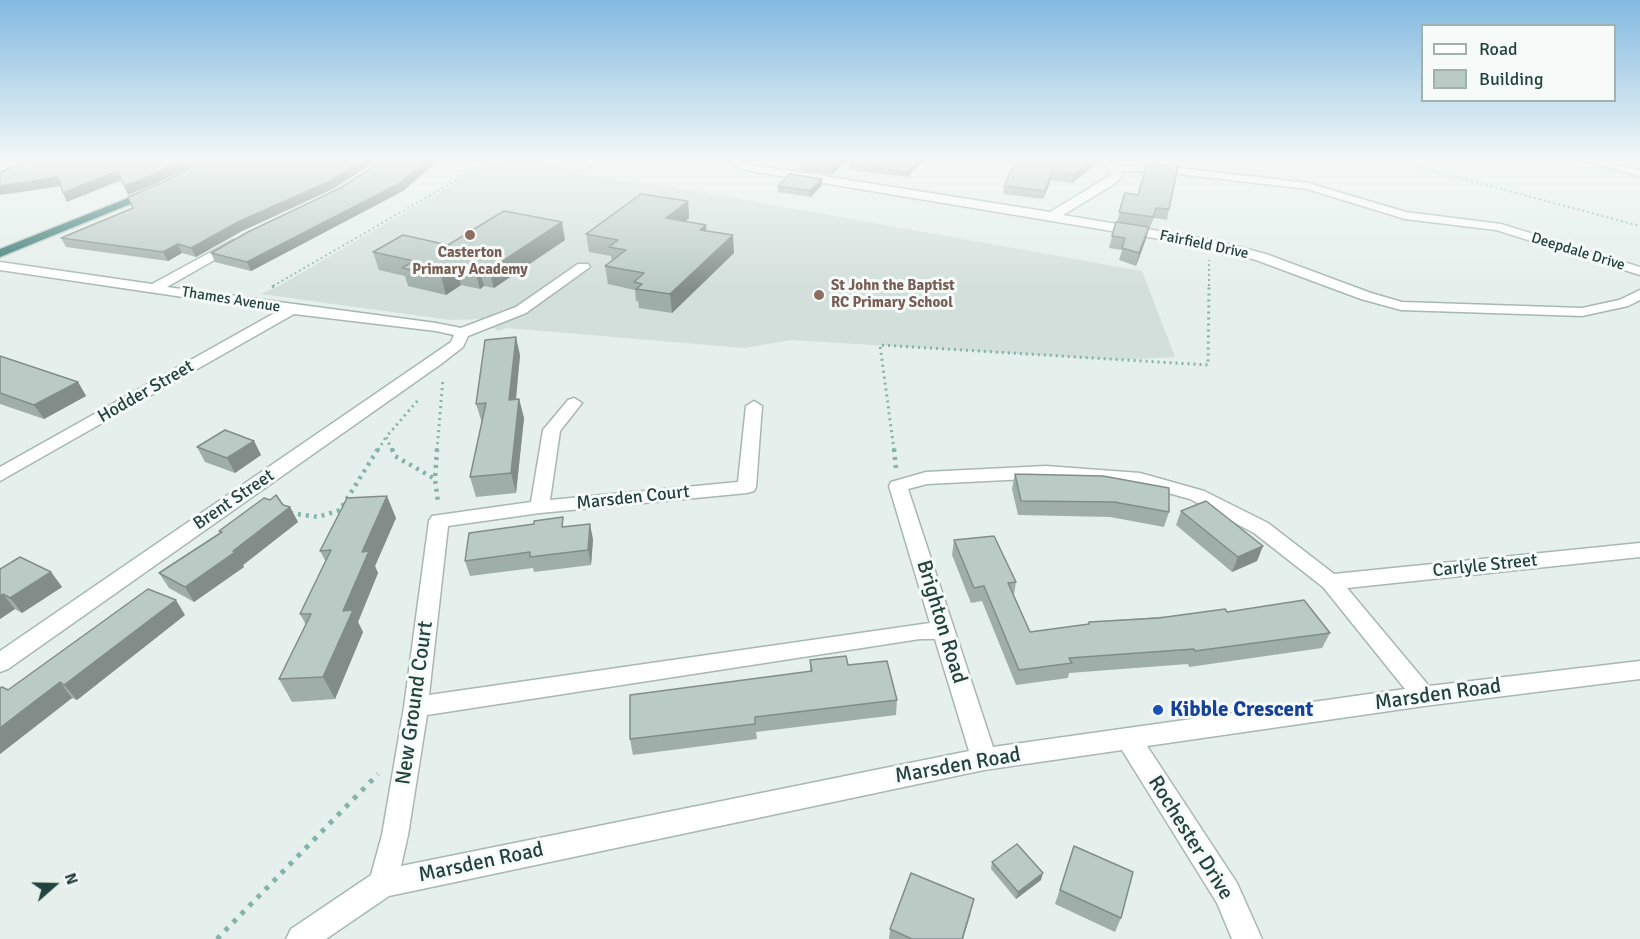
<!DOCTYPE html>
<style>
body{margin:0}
#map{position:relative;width:1640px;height:939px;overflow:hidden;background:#e5efeb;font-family:Signika,sans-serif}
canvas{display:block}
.legend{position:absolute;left:1421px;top:24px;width:195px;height:78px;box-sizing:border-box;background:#f6fbf9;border:2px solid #a1b1ae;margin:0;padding:8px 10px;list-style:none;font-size:18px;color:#22423d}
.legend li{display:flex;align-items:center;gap:12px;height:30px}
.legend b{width:30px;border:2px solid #a1b1ae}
.north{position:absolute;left:24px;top:855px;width:60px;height:60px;-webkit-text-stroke:4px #f6fbf9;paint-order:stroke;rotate:70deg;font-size:16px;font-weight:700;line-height:24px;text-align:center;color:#22423d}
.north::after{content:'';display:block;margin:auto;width:21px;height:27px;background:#22423d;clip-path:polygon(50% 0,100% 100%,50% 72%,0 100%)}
</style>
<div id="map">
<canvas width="1640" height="939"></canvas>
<ul class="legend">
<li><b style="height:8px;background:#fff"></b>Road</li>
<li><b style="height:16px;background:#bacac5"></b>Building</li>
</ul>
<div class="north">N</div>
</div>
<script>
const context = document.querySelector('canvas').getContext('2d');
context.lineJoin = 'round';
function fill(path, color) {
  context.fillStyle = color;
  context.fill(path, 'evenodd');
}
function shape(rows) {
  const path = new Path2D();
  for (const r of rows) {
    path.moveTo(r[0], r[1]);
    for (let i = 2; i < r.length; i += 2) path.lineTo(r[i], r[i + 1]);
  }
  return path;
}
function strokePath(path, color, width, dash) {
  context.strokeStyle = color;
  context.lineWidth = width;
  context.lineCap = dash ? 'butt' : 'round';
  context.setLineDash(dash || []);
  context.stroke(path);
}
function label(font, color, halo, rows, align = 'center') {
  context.font = font + ' Signika,sans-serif';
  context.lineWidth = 6;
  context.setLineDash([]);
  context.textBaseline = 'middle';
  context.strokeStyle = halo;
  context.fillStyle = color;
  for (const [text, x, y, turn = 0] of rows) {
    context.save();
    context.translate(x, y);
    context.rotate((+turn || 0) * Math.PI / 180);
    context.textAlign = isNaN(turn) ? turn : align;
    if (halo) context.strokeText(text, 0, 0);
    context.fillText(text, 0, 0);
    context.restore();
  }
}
const built = shape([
 [496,159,648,185,650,183,1142,271,1175,357,1119,360,791,340,744,348,507,328,498,331,482,319,450,320,261,294,279,286]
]);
const pathFar3 = shape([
 [507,159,582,171,604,159],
 [1389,159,1640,226],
 [273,286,493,159],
 [1209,286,1209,260]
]);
const pathFar2 = shape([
 [272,287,276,285],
 [378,450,386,437],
 [392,450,386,437,420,398],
 [437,450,443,379],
 [894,450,880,345,1208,365,1209,285]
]);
const pathFar1 = shape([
 [392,449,395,456,435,479],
 [437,449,435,479,438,503],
 [894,449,896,468],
 [290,513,318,517,340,510,378,449]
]);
const path = shape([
 [217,939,378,774]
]);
const minor = shape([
 [17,159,30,159,0,173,0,166,17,159],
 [723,159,736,159,748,164,1050,212,1111,175,1111,170,1089,159,1102,159,1118,165,1161,166,1308,183,1406,212,1501,224,1640,267,1640,275,1496,230,1405,219,1307,189,1161,172,1122,171,1121,178,1111,186,1063,215,1213,240,1266,254,1371,293,1402,302,1582,308,1619,300,1640,290,1640,300,1628,306,1582,316,1401,310,1361,299,1256,260,1208,247,745,170,723,159],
 [1575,159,1592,159,1640,170,1640,176,1575,159],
 [233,240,239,244,237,247,167,287,436,323,461,328,516,307,578,264,588,264,590,267,526,313,468,336,463,347,441,364,8,669,0,672,0,651,451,342,454,335,436,331,294,314,0,481,0,467,278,311,0,270,0,262,152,284,233,240],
 [574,398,582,403,560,431,550,500,738,482,746,406,754,401,762,406,756,487,754,491,747,493,540,513,448,526,429,695,930,623,889,486,891,482,926,472,1046,466,1140,473,1204,491,1268,523,1334,574,1640,543,1640,557,1347,588,1429,686,1640,661,1640,679,1424,706,1147,746,1237,883,1262,939,1232,939,1217,903,1122,750,984,770,389,896,326,939,286,939,291,929,371,875,382,835,404,707,429,521,432,516,439,515,531,502,543,430,568,400,574,398],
 [1046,478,1139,485,1190,499,1254,533,1323,587,1405,689,993,747,908,489,927,484,1046,478],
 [920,639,935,639,969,751,401,866,408,835,427,715,920,639]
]);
const highway = shape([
 [151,189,157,192,155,194,0,257,0,249,151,189]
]);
const wall = shape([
 [800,159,846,159,846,160,832,175,800,170],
 [925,159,907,177,850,170,850,164],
 [1017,159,1095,165,1072,183,1051,180,1043,199,1003,194,1004,186],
 [822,179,822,185,811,197,778,192,778,186],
 [161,183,333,189,242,231,196,257,182,253,168,261,66,247,61,238,133,208],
 [340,188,403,191,251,271,215,262,211,253],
 [1125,193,1169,209,1167,220,1154,218,1150,227,1149,227,1146,239,1136,266,1119,260,1122,250,1109,248,1112,236,1117,222],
 [688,201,689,218,685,221,706,225,706,231,734,253,672,313,639,308,638,301,636,301,635,290,608,284,605,266,612,261,611,256,589,252,586,234],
 [565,240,494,288,484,286,480,289,461,285,446,295,408,286,405,276,379,270,373,252,448,245],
 [520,355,516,399,519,399,524,418,516,493,476,497,470,477,482,423,476,404],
 [0,356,78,382,86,396,44,419,0,404],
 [254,441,261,455,235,473,205,462,197,447],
 [1015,474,1169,512,1164,527,1110,517,1018,515,1012,489],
 [283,505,290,507,298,522,243,565,244,567,194,602,169,588,159,573,220,533,219,531],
 [1181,511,1263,546,1257,561,1232,572,1176,525],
 [396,518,375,566,378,573,358,622,363,632,335,699,292,702,279,679,306,625,300,614,326,562,320,551],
 [565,527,593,539,591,565,534,572,533,568,470,576,465,561],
 [954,540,1016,582,1014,595,1030,632,1088,624,1089,622,1227,612,1330,633,1322,648,1189,667,1188,664,1069,673,1068,678,1016,685,982,601,971,603,952,555],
 [0,569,51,572,62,587,22,613,15,609,0,619],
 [185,615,77,700,72,698,0,754,8,690],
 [810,660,848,665,897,700,896,715,756,732,757,739,633,755,630,739,810,672],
 [1074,846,1121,918,1115,932,1055,904],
 [992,862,1041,880,1016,899,991,869],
 [971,913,963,939,889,939,890,929]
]);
const shadedWall = shape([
 [184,159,204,159,155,184,128,195,124,186],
 [364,159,379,159,333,189,242,231,196,257,191,248,238,222],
 [429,159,441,159,403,191,251,271,247,262],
 [837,159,846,159,846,160,832,175,832,164],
 [920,159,925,159,907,177,908,172],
 [1094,159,1096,159,1095,165,1072,183,1073,175],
 [118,171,122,180,67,202,63,193],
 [1052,171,1051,180,1043,199,1045,191],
 [58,177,63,186,0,195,0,186],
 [822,179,822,185,811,197,810,191],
 [688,201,689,218,668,236,666,218],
 [562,222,565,240,494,288,489,270],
 [706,225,707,242,700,230],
 [1149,227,1146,239,1136,266,1139,253],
 [733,235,734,253,672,313,670,294],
 [178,244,182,253,168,261,163,252],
 [456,267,461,285,446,295,441,276],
 [479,268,484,286,480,289,475,271],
 [516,337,520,355,514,419,509,400],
 [78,382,86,396,44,419,34,405],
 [519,399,524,418,516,493,511,473],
 [254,441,261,455,235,473,227,458],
 [387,496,396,518,375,566,378,573,358,622,363,632,335,699,323,677,343,611,362,552],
 [290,507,298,522,243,565,244,567,194,602,185,587],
 [590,524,593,539,591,565,588,550],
 [1263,546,1257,561,1232,572,1238,557],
 [51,572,62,587,22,613,10,598],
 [3,594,15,609,0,619,0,596],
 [176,600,185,615,77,700,64,685],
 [60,682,72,698,0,754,0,728],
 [1043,873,1041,880,1016,899,1018,892],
 [974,899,963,939,962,939]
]);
const building = shape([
 [30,159,184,159,151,176,124,186,118,171,63,193,58,177,0,186,0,172,30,159],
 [207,159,364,159,330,181,238,222,191,248,178,244,163,252,61,238,133,208,128,197,161,183,207,159],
 [385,159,429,159,400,183,247,262,211,253,248,232,340,188,385,159],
 [800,159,837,159,832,164,800,159],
 [852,159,920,159,908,172,850,164,852,159],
 [1017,159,1094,159,1073,175,1052,171,1045,191,1004,186,1017,159],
 [1147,164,1178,166,1169,209,1156,208,1153,217,1119,212,1125,193,1138,195,1147,164],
 [790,174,822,179,810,191,778,186,790,174],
 [641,194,688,201,666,218,706,225,700,230,733,235,670,294,636,289,642,284,634,282,644,273,605,266,626,250,609,247,618,240,586,234,641,194],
 [504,211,562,222,489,270,479,268,475,271,456,267,441,276,402,268,414,261,373,252,403,235,448,245,504,211],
 [1116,222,1149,227,1139,253,1122,248,1125,238,1112,236,1116,222],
 [516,337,509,400,519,399,511,473,470,477,486,403,476,404,485,340,516,337],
 [0,356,78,382,34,405,0,393,0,356],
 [225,430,254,441,227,458,197,447,225,430],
 [1015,474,1103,476,1169,488,1169,512,1114,502,1021,501,1015,474],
 [276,495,283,505,290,507,233,551,235,552,185,587,159,573,222,532,219,531,264,498,270,500,276,495],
 [387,496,362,552,369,551,343,611,353,610,323,677,279,679,311,614,300,614,331,550,320,551,347,498,387,496],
 [1206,501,1263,546,1238,557,1181,511,1206,501],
 [563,517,562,527,590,524,588,550,530,557,530,552,465,561,469,533,534,524,534,521,563,517],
 [994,536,1016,582,1008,583,1030,632,1089,624,1089,622,1159,618,1225,609,1227,612,1304,600,1330,633,1195,651,1194,649,1069,658,1072,663,1019,670,984,586,974,588,954,540,994,536],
 [20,557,51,572,10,598,3,594,0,596,0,569,20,557],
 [148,589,176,600,64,685,60,682,0,728,0,688,2,687,8,690,148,589],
 [846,656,848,665,887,661,897,700,755,717,755,724,630,739,630,695,812,671,810,660,846,656],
 [1017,844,1043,873,1018,892,992,862,1017,844],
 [1074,846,1133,872,1121,918,1060,890,1074,846],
 [911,873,974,899,962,939,912,939,890,929,911,873]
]);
const markers = [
 [470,235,6,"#8d6e63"],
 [819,295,6,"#8d6e63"],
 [1158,710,6,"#1a4fb4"]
];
const farStreetnames = [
 ["Fairfield Drive",1204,245,12],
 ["Deepdale Drive",1578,252,17],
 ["Thames Avenue",231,300,9]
];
const farEducationnames = [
 ["Casterton",470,253],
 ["Primary Academy",470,270],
 ["St John the Baptist",831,286,"left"],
 ["RC Primary School",831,303,"left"]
];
const streetNames = [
 ["Hodder Street",146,392,-30],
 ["Marsden Court",633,498,-6],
 ["Brent Street",234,500,-34],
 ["Carlyle Street",1485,566,-6]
];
const nearStreetnames = [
 ["Brighton Road",941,622,73],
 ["Marsden Road",1438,695,-8],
 ["New Ground Court",415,703,-82],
 ["Marsden Road",958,766,-10],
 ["Rochester Drive",1190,838,58],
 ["Marsden Road",481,863,-12]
];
const nearTransitnames = [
 ["Kibble Crescent",1170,710]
];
fill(built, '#d3dfdb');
strokePath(minor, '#a7b8b3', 3);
strokePath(highway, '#c1cac9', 3);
strokePath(pathFar3, '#83b4aa', 2, [2, 3]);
strokePath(pathFar2, '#83b4aa', 3, [2, 4]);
strokePath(pathFar1, '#83b4aa', 4.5, [3, 5]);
strokePath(path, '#83b4aa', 5, [4.5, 7]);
fill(minor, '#fff');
fill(highway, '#2c706a');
fill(wall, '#a0aea9');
fill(shadedWall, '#828d8a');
fill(building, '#bacac5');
strokePath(building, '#828d8a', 1.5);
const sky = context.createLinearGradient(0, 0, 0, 290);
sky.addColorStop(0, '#82bae1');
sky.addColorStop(0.55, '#f3f8f6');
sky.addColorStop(1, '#f3f8f600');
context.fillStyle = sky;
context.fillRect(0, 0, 1640, 290);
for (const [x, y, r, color] of markers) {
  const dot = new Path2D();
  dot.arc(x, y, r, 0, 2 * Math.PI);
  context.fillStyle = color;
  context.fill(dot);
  strokePath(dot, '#f6fbf9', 2);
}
label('15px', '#22423d', '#f6fbf9', farStreetnames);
label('bold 15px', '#785e54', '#f6fbf9', farEducationnames);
label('18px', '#22423d', '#f6fbf9', streetNames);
label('21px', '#22423d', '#f6fbf9', nearStreetnames);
label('bold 21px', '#164399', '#f6fbf9', nearTransitnames, 'left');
</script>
